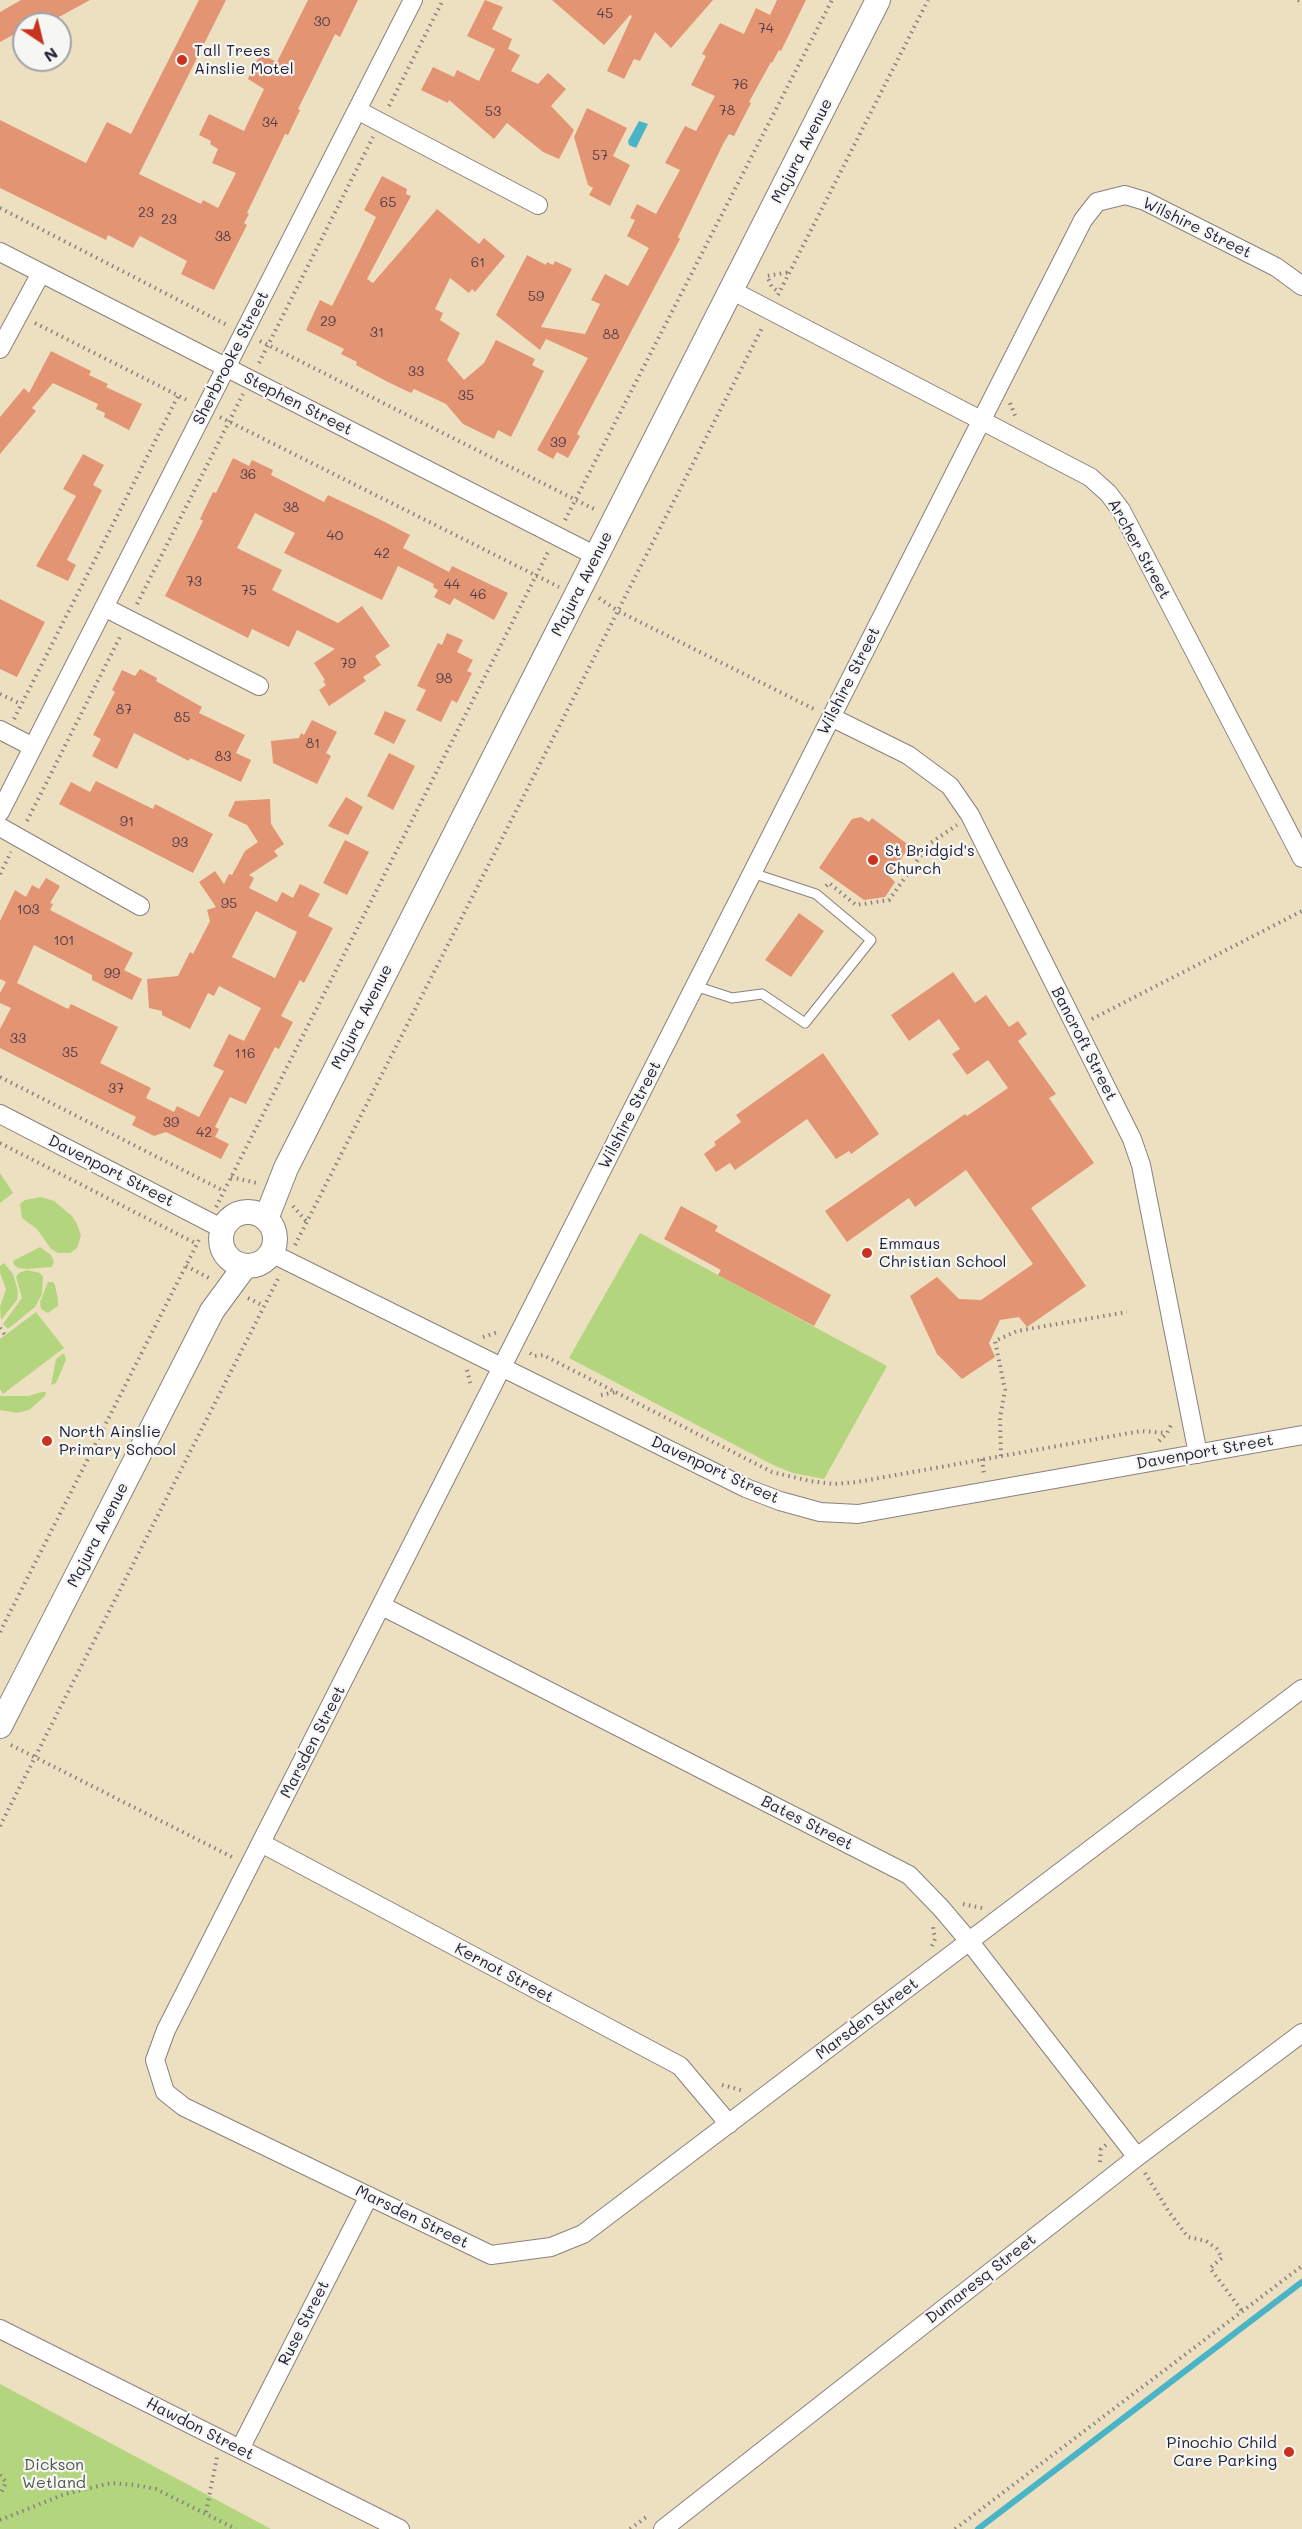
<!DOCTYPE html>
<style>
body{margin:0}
#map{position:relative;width:1302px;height:2529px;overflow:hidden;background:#ede0c1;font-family:Mali,sans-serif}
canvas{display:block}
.north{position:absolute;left:12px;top:12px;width:60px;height:60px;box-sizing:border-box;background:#f6f6f2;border:2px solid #a1a1a9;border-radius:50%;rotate:145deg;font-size:16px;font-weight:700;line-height:24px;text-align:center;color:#22223b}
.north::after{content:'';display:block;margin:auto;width:21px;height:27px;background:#c8321e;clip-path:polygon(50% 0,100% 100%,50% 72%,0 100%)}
</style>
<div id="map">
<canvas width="1302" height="2529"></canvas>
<div class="north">N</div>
</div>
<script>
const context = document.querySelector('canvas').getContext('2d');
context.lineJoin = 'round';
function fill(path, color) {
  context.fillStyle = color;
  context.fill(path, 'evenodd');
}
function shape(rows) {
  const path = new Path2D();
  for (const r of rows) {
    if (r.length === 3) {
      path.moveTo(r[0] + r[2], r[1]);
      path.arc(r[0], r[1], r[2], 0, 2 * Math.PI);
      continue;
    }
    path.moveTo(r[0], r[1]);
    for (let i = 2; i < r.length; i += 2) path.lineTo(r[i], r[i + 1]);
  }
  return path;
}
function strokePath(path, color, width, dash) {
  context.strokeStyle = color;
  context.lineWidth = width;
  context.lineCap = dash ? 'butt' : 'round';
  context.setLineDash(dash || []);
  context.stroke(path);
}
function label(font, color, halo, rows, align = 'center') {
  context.font = font + ' Mali,sans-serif';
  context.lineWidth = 4.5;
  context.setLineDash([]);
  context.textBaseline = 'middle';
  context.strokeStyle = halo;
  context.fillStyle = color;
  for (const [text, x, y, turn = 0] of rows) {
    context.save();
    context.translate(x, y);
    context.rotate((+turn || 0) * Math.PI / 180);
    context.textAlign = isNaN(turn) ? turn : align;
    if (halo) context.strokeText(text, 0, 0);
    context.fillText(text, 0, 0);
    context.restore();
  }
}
const green = shape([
 [0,1173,13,1193,0,1203],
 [41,1197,54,1201,72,1216,77,1224,81,1235,79,1242,77,1248,70,1253,58,1253,51,1249,37,1229,22,1218,20,1204,25,1200],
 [640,1233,887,1366,824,1479,793,1473,775,1466,569,1358],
 [40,1247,50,1254,54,1261,52,1267,26,1269,18,1268,14,1265,13,1261],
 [4,1263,13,1274,18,1291,17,1300,1,1320,0,1307,6,1289,0,1273,0,1266],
 [27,1270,40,1273,43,1277,42,1294,35,1307,8,1329,3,1324,22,1298,16,1277,19,1273],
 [48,1282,53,1282,55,1285,58,1300,58,1306,48,1313,41,1309,40,1302],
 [36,1312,64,1348,3,1394,0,1389,0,1339],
 [64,1353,66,1360,56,1383,51,1385,56,1359],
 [42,1392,46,1392,45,1396,29,1410,17,1413,0,1410,0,1396,28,1396],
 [0,2384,271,2529,0,2529]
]);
const water = shape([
 [639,121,648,124,636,148,629,145,628,141]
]);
const stream = shape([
 [978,2529,1302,2282]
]);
const building = shape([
 [21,0,90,0,46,24,24,24,24,29,0,42,0,12],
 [199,0,226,0,139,174,201,204,203,200,218,208,236,173,212,163,218,149,210,144,211,141,199,135,209,114,244,131,264,89,248,79,260,54,277,62,308,0,358,0,340,37,335,34,305,95,298,109,300,110,288,135,285,134,247,213,249,214,244,223,247,225,214,290,181,274,187,261,140,236,133,248,108,235,106,240,0,188,0,120,86,163,107,122,131,134],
 [485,0,503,7,492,29,512,39,508,49,520,55,511,71,538,84,548,73,566,89,551,106,574,130,559,159,543,152,507,123,494,139,449,100,448,103,421,90,433,67,454,77,457,70,479,81,495,49,467,36],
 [552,0,713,0,671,48,655,32,640,61,634,59,624,79,607,71,632,16,630,15,604,45],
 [777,0,806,0,781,51,779,50,772,63,771,62,749,102,751,103,734,136,729,134,723,144,678,237,680,239,577,434,580,436,568,458,557,452,553,459,537,450,588,358,546,339,540,350,496,315,527,255,546,265,547,262,553,265,555,261,572,269,541,327,585,334,600,304,591,300,605,274,628,286,649,248,627,236,635,220,630,218,637,204,656,214,680,170,665,163,685,126,696,131,715,96,691,85,706,56,702,54,720,23,744,34,756,8,770,15],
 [587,108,627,128,613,156,630,165,610,206,589,195,593,188,588,185,574,137],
 [382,176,407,189,406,194,411,196,367,279,373,283,437,209,479,244,484,238,505,256,475,292,472,289,469,293,450,278,435,309,443,313,440,320,460,333,447,360,464,380,484,363,496,340,535,359,532,365,544,371,511,437,498,430,494,439,463,424,446,404,414,389,411,393,388,382,356,365,357,362,341,354,344,349,306,330,320,300,332,306,361,248,376,217,364,210],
 [51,351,91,371,89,375,108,384,106,387,142,404,129,430,104,417,105,413,96,409,98,404,53,383,32,408,36,411,0,454,0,417,24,388,29,393],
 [83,454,104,465,93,485,102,490,67,560,76,565,68,581,36,566,76,496,63,489],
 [233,458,249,466,252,460,273,470,271,475,324,502,328,495,379,519,410,535,403,548,449,572,452,566,508,593,494,620,454,598,450,605,434,597,438,590,433,587,434,584,398,566,382,600,284,553,295,533,255,513,237,548,282,570,272,590,338,623,362,606,390,646,375,656,381,665,363,677,366,681,329,706,319,690,326,685,323,681,325,680,314,663,335,649,297,630,289,647,252,629,248,638,165,596,203,521,200,519,213,492,216,493],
 [0,599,45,622,17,677,0,669],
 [447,633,463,640,457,652,473,660,467,671,472,673,457,703,452,700,441,722,416,710,426,690,417,686,438,643,442,645],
 [140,669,157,678,156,681,202,707,199,713,245,735,236,753,251,760,241,782,190,758,189,761,134,733,117,769,92,756,101,739,93,735,115,692,112,690,122,670,135,676],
 [385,711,406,720,394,744,374,734],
 [312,720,337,732,326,753,331,756,317,784,273,763,271,741,299,738,301,733,304,735],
 [389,753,415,766,393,810,367,796],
 [96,781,153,809,155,804,213,834,193,873,59,804,71,782,90,792],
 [346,797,363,807,348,835,328,826],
 [270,799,271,824,284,844,274,851,278,856,249,875,254,878,249,888,277,902,282,892,293,898,300,884,320,894,308,916,333,928,304,983,300,980,281,1016,293,1022,279,1049,275,1047,246,1104,230,1097,215,1127,219,1129,215,1137,229,1144,221,1159,166,1132,154,1136,132,1125,136,1117,0,1048,0,1029,11,1008,0,1003,0,993,6,982,0,979,0,921,15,890,26,897,32,885,39,889,46,878,60,886,50,903,53,904,50,910,133,953,124,970,142,979,132,1000,92,980,92,975,34,945,17,983,68,1009,71,1004,118,1027,100,1063,151,1088,146,1098,174,1112,177,1106,199,1117,224,1071,213,1066,229,1034,244,1041,261,1008,219,986,214,996,208,993,190,1029,162,1015,162,1011,149,1008,147,979,178,976,190,952,193,954,210,921,207,910,216,907,199,882,215,871,224,884,229,874,232,875,245,851,258,842,247,825,228,816,235,801],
 [256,911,297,932,275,978,232,957],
 [861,817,869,822,872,818,910,846,889,876,895,882,885,897,864,900,819,868,852,819],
 [345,840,369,852,347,895,323,883],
 [799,913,824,931,791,977,765,960],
 [953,972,975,1003,986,995,1009,1027,1018,1021,1027,1034,1018,1041,1056,1094,1049,1098,1094,1163,1031,1208,1086,1286,1027,1327,1019,1317,1000,1320,989,1343,995,1357,962,1379,937,1354,910,1296,937,1277,959,1299,981,1300,1033,1264,966,1170,915,1207,909,1198,847,1242,825,1211,965,1114,967,1116,1008,1088,988,1060,967,1075,952,1054,960,1049,939,1019,909,1041,891,1015],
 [823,1053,879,1134,851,1154,849,1151,836,1159,807,1119,735,1170,730,1163,716,1172,704,1154,716,1145,714,1142,741,1122,736,1115],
 [681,1206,718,1226,715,1231,831,1295,814,1326,718,1275,721,1270,664,1239]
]);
const path = shape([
 [1298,0,1302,2],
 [389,106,443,0],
 [0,208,229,326],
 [776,290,772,287,767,276,790,272],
 [778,295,928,0],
 [35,323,189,401],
 [260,341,596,510],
 [259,363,373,137],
 [1010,403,1016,418],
 [220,417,559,587],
 [565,520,832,0],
 [599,598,618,611,816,710],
 [137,604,243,394],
 [0,694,21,704],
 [14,719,178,396],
 [27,821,121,635],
 [0,874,11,852],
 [826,886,829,883,856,905,889,900,929,844,957,825],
 [1092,1019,1302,911],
 [0,1077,224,1191],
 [0,1143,197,1244],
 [231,1177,257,1183],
 [293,1206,307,1222],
 [216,1207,549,550],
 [295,1245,763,326],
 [186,1266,209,1278],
 [248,1298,264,1306],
 [0,1328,5,1335],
 [483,1337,498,1332],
 [530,1353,534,1356,543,1355,772,1472,810,1481,833,1484,857,1482,1141,1431,1167,1433],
 [467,1370,471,1386],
 [601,1395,617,1392],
 [1159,1441,1167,1433,1172,1423],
 [1001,1456,1000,1418,1005,1390,995,1341,1017,1331,1127,1312],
 [982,1459,984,1474],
 [0,1632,200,1238],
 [11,1745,234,1858],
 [0,1826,280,1275],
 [963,1904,982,1908],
 [932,1946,935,1939,933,1927],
 [722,2085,741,2090],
 [1100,2162,1101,2149,1106,2145],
 [1145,2173,1169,2212,1188,2237,1206,2241,1217,2249,1222,2258,1210,2268,1242,2311],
 [0,2475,6,2482,0,2495],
 [206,2512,217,2457],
 [0,2520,65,2494,111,2483,135,2485,156,2489,236,2529],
 [630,2529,649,2515],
 [955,2529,1302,2266]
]);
const service = shape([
 [695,986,732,998,762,994,805,1023,871,940,816,894,752,873]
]);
const minor = shape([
 [357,110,538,205],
 [0,252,596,556],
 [1302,286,1276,267,1145,201,1125,195,1097,202,1083,220,166,2030,155,2060,165,2092,184,2107,491,2255,551,2247,583,2234,1302,1689],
 [731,290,1090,477,1108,493,1121,510,1302,858],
 [0,349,41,273],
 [104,607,259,686],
 [831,717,908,755,950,786,970,815,1132,1139,1141,1165,1198,1454],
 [0,730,33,747],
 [0,812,413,0],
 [0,827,140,906],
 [0,1114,223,1229],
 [271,1253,746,1488,780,1501,820,1512,858,1514,1302,1435],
 [382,1606,909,1875,941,1908,969,1941,1137,2157],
 [261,1843,680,2066,729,2124],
 [0,2329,400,2529],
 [240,2449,369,2196],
 [663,2529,1137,2157,1302,2033]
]);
const secondary = shape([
 [248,1239,27],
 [266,1219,286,1168,878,0],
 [0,1726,212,1311,245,1266]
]);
const markers = [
 [182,60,6,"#c8321e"],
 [873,860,6,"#c8321e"],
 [867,1253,6,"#c8321e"],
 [47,1441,6,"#c8321e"],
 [1289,2452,6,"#c8321e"]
];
const numberNames = [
 ["45",605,14],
 ["30",322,22],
 ["74",766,29],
 ["76",740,85],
 ["78",727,111],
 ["53",493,112],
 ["34",270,123],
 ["57",600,156],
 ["65",388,203],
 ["23",146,213],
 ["23",169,220],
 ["38",223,237],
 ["61",478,263],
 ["59",536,297],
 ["29",328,322],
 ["31",377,333],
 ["88",611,335],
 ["33",416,372],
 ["35",466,396],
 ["39",558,443],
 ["36",248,475],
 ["38",291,508],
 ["40",335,536],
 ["42",382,554],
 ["73",194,582],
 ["44",452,585],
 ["75",249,591],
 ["46",478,595],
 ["79",348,664],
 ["98",444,679],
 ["87",124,710],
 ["85",182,718],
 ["81",313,744],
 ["83",223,757],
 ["91",127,822],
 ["93",180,843],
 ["95",229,904],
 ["103",28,910],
 ["101",64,941],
 ["99",112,974],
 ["33",18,1039],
 ["35",70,1053],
 ["116",245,1054],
 ["37",116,1089],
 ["39",171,1123],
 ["42",204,1133]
];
const poiNames = [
 ["Tall Trees",194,51],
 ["Ainslie Motel",194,69],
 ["St Bridgid's",885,851],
 ["Church",885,869],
 ["Emmaus",879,1244],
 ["Christian School",879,1262],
 ["North Ainslie",59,1432],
 ["Primary School",59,1450],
 ["Pinochio Child",1277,2443,"right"],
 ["Care Parking",1277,2461,"right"]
];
const streetNames = [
 ["Majura Avenue",802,151,-63],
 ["Wilshire Street",1197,228,26],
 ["Sherbrooke Street",231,358,-63],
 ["Stephen Street",298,404,27],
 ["Archer Street",1139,549,61],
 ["Majura Avenue",582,584,-63],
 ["Wilshire Street",849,681,-63],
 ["Majura Avenue",362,1017,-63],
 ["Bancroft Street",1084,1044,63],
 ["Wilshire Street",630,1115,-63],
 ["Davenport Street",111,1171,27],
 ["Davenport Street",1205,1452,-10],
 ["Davenport Street",715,1470,25],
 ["Majura Avenue",98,1535,-63],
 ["Marsden Street",313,1742,-63],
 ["Bates Street",807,1823,27],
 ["Kernot Street",504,1973,28],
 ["Marsden Street",867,2019,-37],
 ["Marsden Street",412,2217,26],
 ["Dumaresq Street",981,2279,-38],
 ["Ruse Street",304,2323,-63],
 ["Hawdon Street",200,2429,27]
];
const parkNames = [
 ["Dickson",54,2465],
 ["Wetland",54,2483]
];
fill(green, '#b3d57e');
fill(water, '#49b4c5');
strokePath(stream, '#49b4c5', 6);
fill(building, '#e39473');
strokePath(service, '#88817e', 11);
strokePath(minor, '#88817e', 20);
strokePath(secondary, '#88817e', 26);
strokePath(path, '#88817e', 4, [1.5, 4.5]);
strokePath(service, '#fff', 9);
strokePath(minor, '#fff', 18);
strokePath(secondary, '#fff', 24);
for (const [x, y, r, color] of markers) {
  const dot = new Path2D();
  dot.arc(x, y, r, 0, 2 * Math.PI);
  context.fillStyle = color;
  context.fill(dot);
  strokePath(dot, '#f6f6f2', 2);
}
label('14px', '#523e49', null, numberNames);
label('16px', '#22223b', '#f6f6f2', poiNames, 'left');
label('16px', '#22223b', '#f6f6f2', streetNames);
label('16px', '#4e584f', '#f6f6f2', parkNames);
</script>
